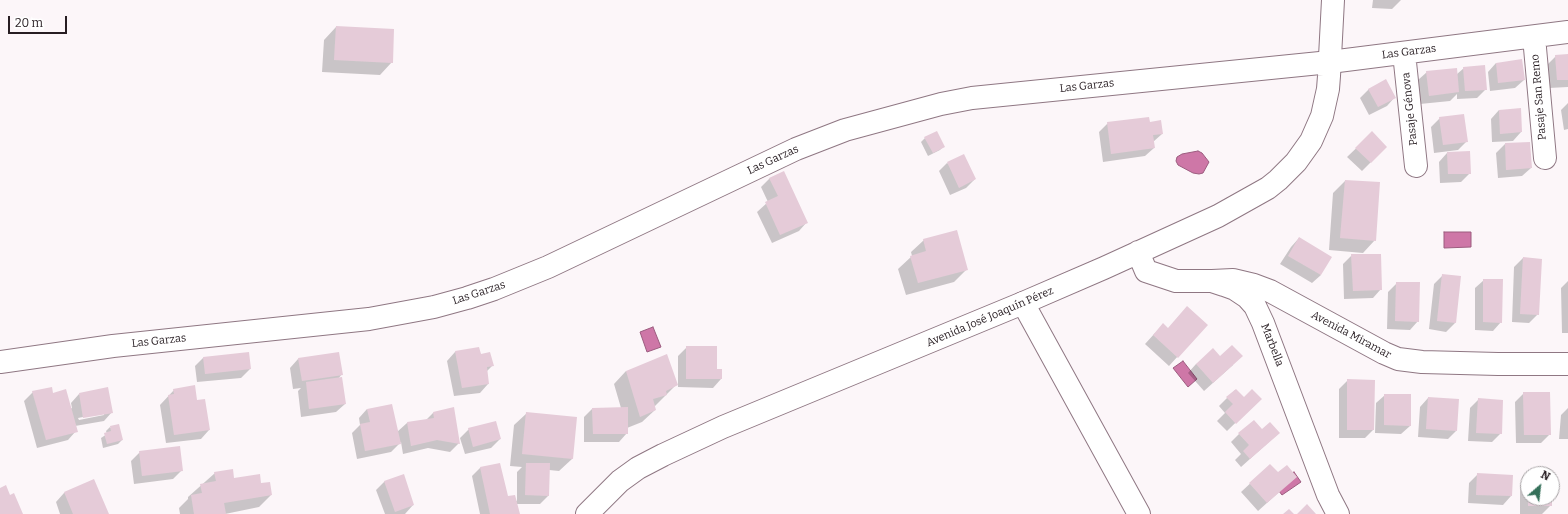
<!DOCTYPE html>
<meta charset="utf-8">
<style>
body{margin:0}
#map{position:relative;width:1568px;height:514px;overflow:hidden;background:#fcf6f9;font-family:Bitter,serif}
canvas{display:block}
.north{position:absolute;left:1520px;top:466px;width:40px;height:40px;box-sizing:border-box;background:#fff;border:1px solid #a9a5a7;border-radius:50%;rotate:28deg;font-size:11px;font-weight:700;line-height:16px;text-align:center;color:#271d22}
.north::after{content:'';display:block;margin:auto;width:14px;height:18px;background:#35705a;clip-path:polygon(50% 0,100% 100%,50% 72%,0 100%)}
.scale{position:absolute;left:8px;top:16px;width:59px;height:18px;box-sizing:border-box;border:2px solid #271d22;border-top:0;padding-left:5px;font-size:12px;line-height:14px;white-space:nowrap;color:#271d22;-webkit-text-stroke:3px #fff;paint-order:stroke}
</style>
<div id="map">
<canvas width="1568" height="514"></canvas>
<div class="north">N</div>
<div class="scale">20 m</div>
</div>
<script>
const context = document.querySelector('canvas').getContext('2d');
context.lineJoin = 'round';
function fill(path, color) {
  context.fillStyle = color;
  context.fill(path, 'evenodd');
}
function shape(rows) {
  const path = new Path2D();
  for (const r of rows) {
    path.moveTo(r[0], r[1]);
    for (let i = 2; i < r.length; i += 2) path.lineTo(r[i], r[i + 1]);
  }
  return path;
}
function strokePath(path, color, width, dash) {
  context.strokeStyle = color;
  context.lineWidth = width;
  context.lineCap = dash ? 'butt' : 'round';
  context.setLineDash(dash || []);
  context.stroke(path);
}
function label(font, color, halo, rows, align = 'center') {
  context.font = font + ' Bitter,serif';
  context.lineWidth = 4;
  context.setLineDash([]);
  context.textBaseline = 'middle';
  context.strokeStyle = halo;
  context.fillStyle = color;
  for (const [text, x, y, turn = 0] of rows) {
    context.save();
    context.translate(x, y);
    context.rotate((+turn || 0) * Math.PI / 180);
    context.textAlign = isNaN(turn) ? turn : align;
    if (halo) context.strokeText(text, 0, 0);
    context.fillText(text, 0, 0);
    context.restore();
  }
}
const water = shape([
 [1198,151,1202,153,1209,162,1203,173,1199,174,1193,173,1178,165,1176,161,1177,157,1182,154,1198,151],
 [1444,232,1471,232,1471,247,1444,248,1444,232],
 [653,327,661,347,647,352,640,332,653,327],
 [1183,361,1197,379,1188,387,1173,368,1183,361],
 [1294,472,1301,482,1282,495,1275,486,1294,472]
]);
const shadow = shape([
 [1373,0,1401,0,1392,9,1372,8],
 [336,27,392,62,380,75,322,72,324,40],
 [1568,55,1568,87,1549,88,1547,65,1556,56],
 [1496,63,1524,80,1515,88,1490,91,1488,72],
 [1464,68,1486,89,1477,98,1457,99,1457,94,1450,101,1420,104,1418,80,1427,72,1457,74],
 [1369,89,1395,97,1387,106,1369,115,1360,98],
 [1568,103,1568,129,1564,130,1561,110],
 [1499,110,1521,132,1513,141,1492,142,1491,119],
 [1440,118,1467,141,1458,150,1434,153,1431,127],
 [1108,123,1149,123,1162,134,1153,142,1154,148,1145,156,1103,162,1099,132],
 [1372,133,1386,147,1362,171,1347,157],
 [925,138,944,146,940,150,928,156,921,142],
 [1529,143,1531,168,1522,176,1498,178,1496,153,1505,144],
 [1447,153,1470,173,1461,182,1440,183,1439,162],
 [947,163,975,179,966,188,950,195,939,171],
 [770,178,807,222,799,231,772,243,757,212,768,202,761,187],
 [1345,181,1375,240,1363,253,1329,250,1333,193],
 [1299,238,1321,275,1312,283,1280,264,1291,247],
 [924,240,967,269,954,282,906,295,898,269,912,256,911,252],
 [1352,255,1381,289,1373,298,1344,299,1343,264],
 [1523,258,1538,314,1529,323,1512,322,1514,267],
 [1443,275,1460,277,1455,323,1446,332,1429,329,1434,284],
 [1484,280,1501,322,1493,331,1475,330,1475,288],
 [1568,281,1568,333,1562,333,1561,288],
 [1397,283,1418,321,1410,330,1387,329,1388,292],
 [1187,307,1206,325,1169,366,1145,344,1155,333,1168,329],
 [687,347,716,370,721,379,713,388,678,387,678,356],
 [478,348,481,355,492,366,486,372,488,384,480,393,454,396,447,361,455,352],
 [1220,357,1233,365,1204,391,1188,373,1196,364],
 [203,358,250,369,241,378,197,382,195,366],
 [298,359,342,374,338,379,345,404,336,412,301,417,298,391,301,388,293,389,290,368],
 [626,371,676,385,654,407,655,410,642,422,627,428,627,433,619,442,584,442,584,417,592,409,621,408,614,384],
 [1348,380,1373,430,1365,438,1339,438,1339,389],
 [174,390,196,401,209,430,201,439,166,443,160,405],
 [1235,390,1244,398,1260,399,1227,431,1217,421,1225,413,1219,406],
 [33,392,53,394,70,409,72,408,71,403,79,394,112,412,104,421,75,426,76,431,68,440,37,448,24,401],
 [104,413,104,415,79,420,78,418],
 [1524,393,1550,434,1541,443,1516,443,1515,402],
 [1385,395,1410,426,1401,434,1375,433,1376,403],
 [1428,398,1456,431,1448,439,1418,437,1420,407],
 [1478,400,1501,433,1492,442,1468,441,1470,408],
 [453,408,459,443,450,452,428,448,403,454,401,442,391,452,357,459,352,433,360,425,359,418,367,409,397,432,407,423,426,420,433,413],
 [1568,408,1568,439,1559,439,1561,415],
 [527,413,576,418,572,459,559,471,549,470,548,496,540,504,516,504,519,514,480,514,472,476,480,468,499,464,507,497,517,501,517,472,522,467,510,466,514,425],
 [110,427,122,440,118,444,103,448,101,438,107,434,106,431],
 [469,429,500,439,491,448,465,454,460,438],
 [1262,431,1279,433,1241,467,1235,460,1241,454,1231,442,1239,434],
 [140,452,182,470,173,479,134,484,131,461],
 [1270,465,1287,485,1258,511,1241,492],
 [215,473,233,479,261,484,271,495,259,507,225,514,180,514,179,508,188,499,188,497],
 [1478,474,1511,496,1503,505,1468,503,1469,483],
 [1528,477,1528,498,1551,498,1551,505,1542,514,1520,514,1520,485],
 [94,481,108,514,60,514,56,502,64,493],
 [385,481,413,505,405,514,385,514,376,490]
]);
const building = shape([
 [336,26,394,29,393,63,334,60],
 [1568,54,1568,80,1557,80,1555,55],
 [1522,59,1525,80,1498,83,1496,63],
 [1485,65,1487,90,1465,91,1463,67],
 [1457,68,1459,92,1429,96,1426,71],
 [1386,79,1396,98,1378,107,1368,89],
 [1521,108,1522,132,1500,134,1499,110],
 [1464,114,1468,142,1443,145,1439,117],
 [1149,117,1150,122,1161,120,1163,134,1153,135,1155,148,1111,154,1107,122],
 [937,131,945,147,933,153,924,137],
 [1372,131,1387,147,1371,163,1355,148],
 [1530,142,1532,168,1506,170,1505,143],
 [1470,151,1471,174,1448,174,1447,152],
 [964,154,976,179,959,188,947,162],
 [784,171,808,223,780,235,765,202,778,196,769,178],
 [1345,180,1380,182,1376,241,1340,238],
 [957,230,968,270,918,283,910,256,926,251,923,239],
 [1299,237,1332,257,1321,275,1288,256],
 [1351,254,1381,254,1382,290,1353,291],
 [1523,257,1542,259,1539,315,1520,314],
 [1442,274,1461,276,1456,323,1437,321],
 [1483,279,1503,279,1502,323,1483,322],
 [1396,282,1420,282,1419,322,1395,321],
 [1187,306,1208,325,1178,358,1153,335,1163,323,1168,328],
 [1232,345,1243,356,1213,383,1196,364,1213,348,1220,356],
 [686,346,717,346,717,369,722,369,722,379,686,379],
 [479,347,481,354,490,352,494,366,487,367,489,384,462,388,455,351],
 [249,352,251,369,205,374,203,357],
 [339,352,343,375,302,381,298,358],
 [667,354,678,385,666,391,667,395,653,399,656,410,640,417,626,371],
 [342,377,346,404,309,409,306,382],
 [1347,379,1375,380,1374,430,1347,430],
 [195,385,197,400,205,399,210,430,174,435,168,395,174,394,173,389],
 [52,387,53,393,66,389,78,432,46,440,32,391],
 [108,387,113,413,83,418,79,393],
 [1236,389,1244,397,1252,389,1262,399,1236,424,1225,412,1233,404,1226,397],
 [1523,392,1550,392,1551,435,1524,435],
 [1384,394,1411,394,1411,426,1384,425],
 [1428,397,1459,399,1457,431,1426,429],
 [1478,398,1503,400,1502,434,1476,433],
 [392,404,401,444,365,451,360,424,370,422,367,409],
 [454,407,460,444,437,440,411,446,407,422,434,418,433,412],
 [628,407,628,434,593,434,592,408],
 [526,412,577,417,573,459,522,454],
 [1254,420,1262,429,1270,422,1280,433,1250,459,1243,451,1249,445,1238,433],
 [496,421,501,439,473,447,468,428],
 [119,424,123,440,107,444,104,433,111,431,110,426],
 [180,446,183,471,142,476,139,451],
 [500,463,508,496,515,495,520,514,490,514,480,467],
 [526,463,550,463,549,496,525,495],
 [1270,464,1278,472,1287,465,1297,477,1267,503,1249,483],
 [233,469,234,478,260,474,261,483,270,482,272,495,224,503,226,514,194,514,191,495,202,493,200,484,216,481,214,472],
 [1477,473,1513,475,1512,496,1476,495],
 [404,474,414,505,395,512,384,481],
 [94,479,109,514,73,514,64,492],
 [6,485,10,495,14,493,23,514,0,514,0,488],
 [1528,498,1552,498,1552,506,1528,506],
 [1307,504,1316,514,1297,514],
 [1289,509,1294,514,1283,514]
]);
const street = shape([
 [1534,37,1545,158],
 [1404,53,1416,166],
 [1023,303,1139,514],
 [0,362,113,346,369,319,434,307,467,298,494,289,548,267,796,149,845,130,941,104,972,98,1330,62,1568,32]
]);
const secondary = shape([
 [1138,252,1146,271,1176,281,1212,281,1224,285,1235,289,1247,297,1255,306,1263,323,1328,495,1338,514],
 [1212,281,1233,280,1254,285,1270,291,1384,353,1398,359,1422,362,1498,364,1568,364],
 [587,514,620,481,638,468,663,455,723,427,1023,303,1104,268,1218,216,1268,188,1278,180,1296,162,1311,141,1322,116,1328,89,1329,76,1333,0]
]);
const streetNames = [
 ["Las Garzas",1409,52,-7],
 ["Las Garzas",1087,86,-6],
 ["Pasaje San Remo",1539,97,-95],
 ["Pasaje Génova",1410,109,-96],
 ["Las Garzas",773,160,-25],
 ["Las Garzas",479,293,-18],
 ["Avenida José Joaquín Pérez",990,317,-23],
 ["Avenida Miramar",1351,335,28],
 ["Las Garzas",159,341,-6],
 ["Marbella",1272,345,69]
];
fill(water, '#ce77a7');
strokePath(water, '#9c5c7f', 1);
fill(shadow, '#0003');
fill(building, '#e5cbd8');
strokePath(street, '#8f7783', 24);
strokePath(secondary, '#8f7783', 24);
strokePath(street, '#fff', 22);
strokePath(secondary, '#fff', 22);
label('11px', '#271d22', '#fff', streetNames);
</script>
